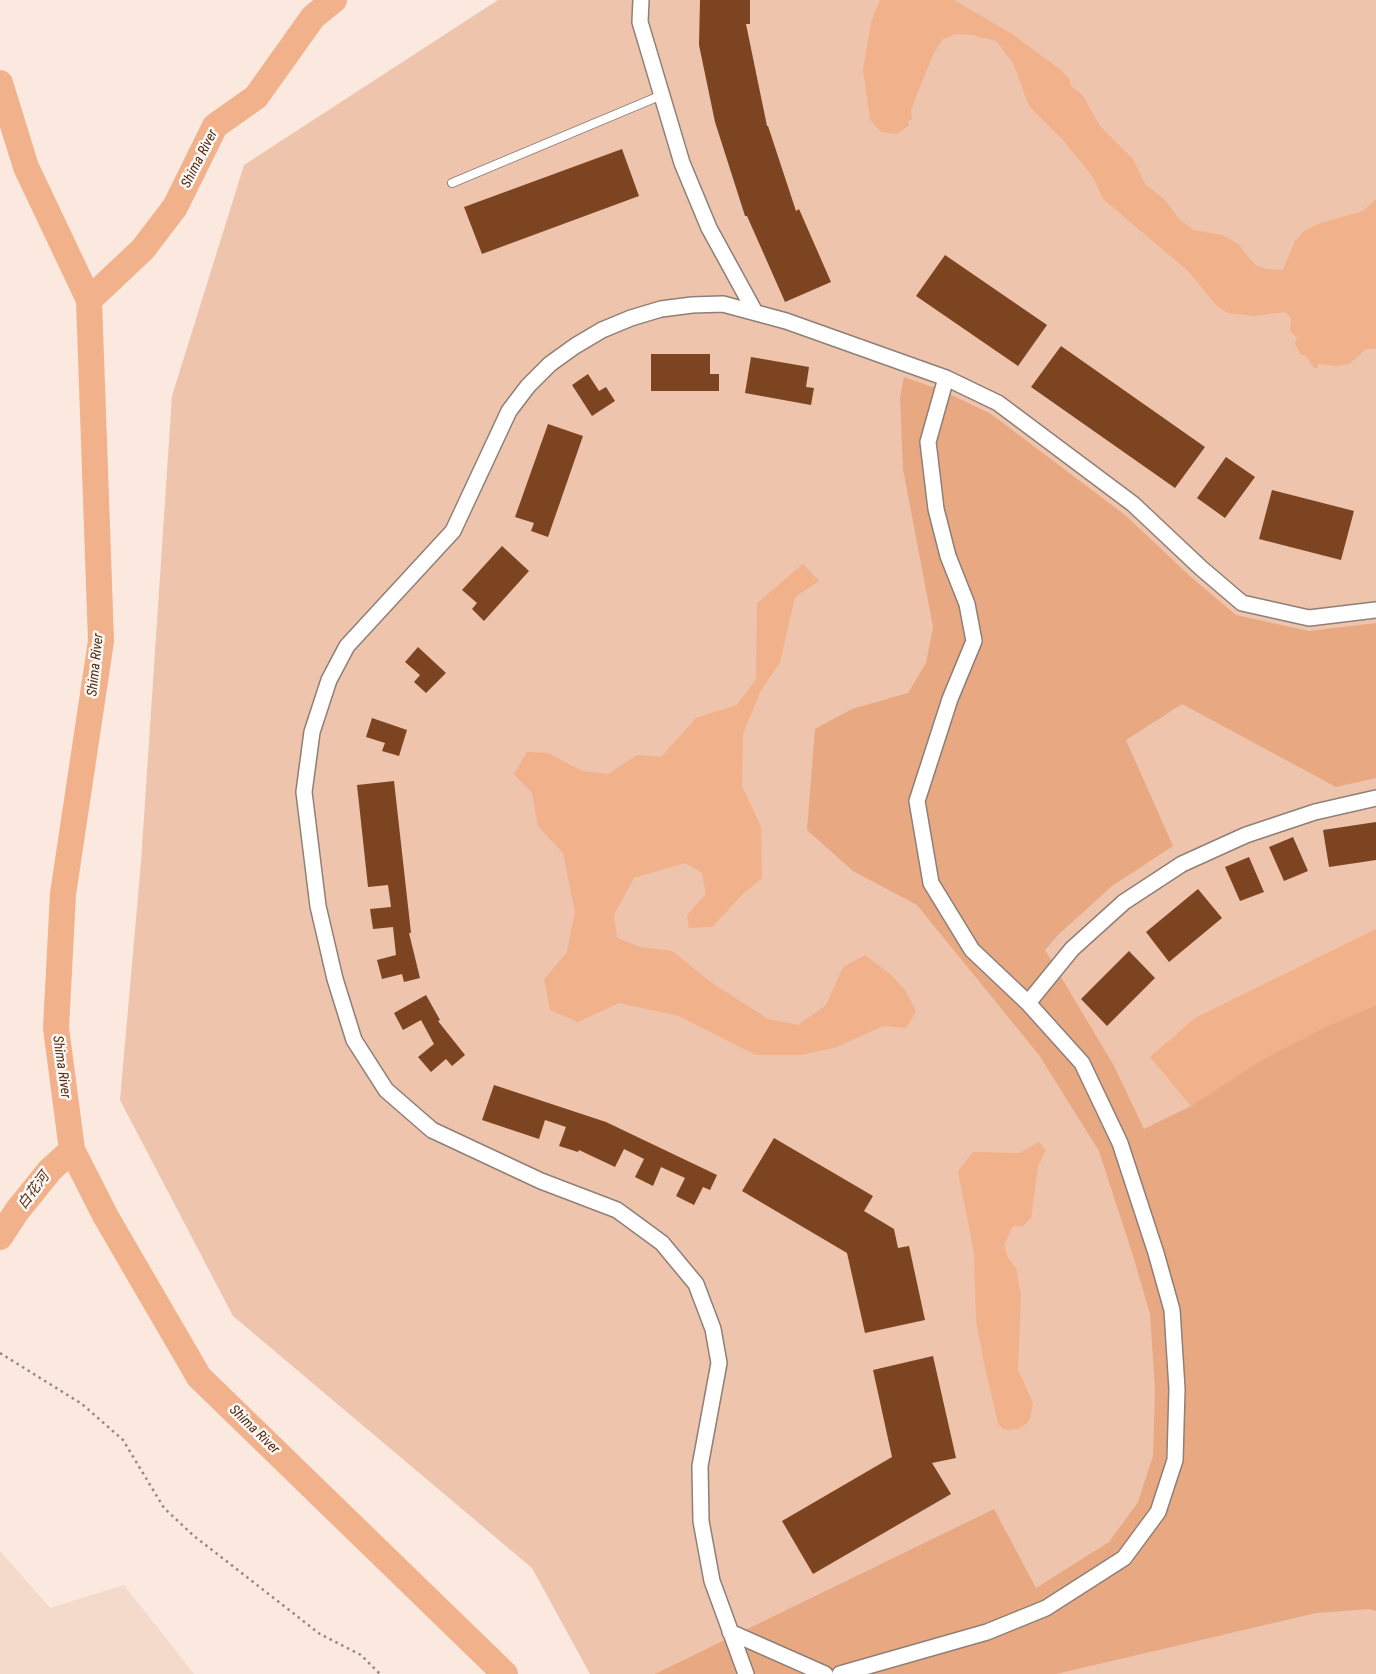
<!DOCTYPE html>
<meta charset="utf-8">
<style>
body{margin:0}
canvas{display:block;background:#fbe8de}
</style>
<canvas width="1376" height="1674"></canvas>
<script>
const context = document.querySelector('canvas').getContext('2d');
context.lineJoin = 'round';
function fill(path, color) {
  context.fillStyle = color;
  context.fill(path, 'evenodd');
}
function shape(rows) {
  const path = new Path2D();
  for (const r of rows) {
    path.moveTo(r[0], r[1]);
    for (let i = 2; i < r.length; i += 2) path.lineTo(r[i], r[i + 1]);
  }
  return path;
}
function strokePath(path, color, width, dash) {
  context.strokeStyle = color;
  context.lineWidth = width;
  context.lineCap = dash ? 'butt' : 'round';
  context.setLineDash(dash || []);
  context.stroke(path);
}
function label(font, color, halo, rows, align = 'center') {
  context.font = font + ' "Roboto Condensed","Noto Sans SC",sans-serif';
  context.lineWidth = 5;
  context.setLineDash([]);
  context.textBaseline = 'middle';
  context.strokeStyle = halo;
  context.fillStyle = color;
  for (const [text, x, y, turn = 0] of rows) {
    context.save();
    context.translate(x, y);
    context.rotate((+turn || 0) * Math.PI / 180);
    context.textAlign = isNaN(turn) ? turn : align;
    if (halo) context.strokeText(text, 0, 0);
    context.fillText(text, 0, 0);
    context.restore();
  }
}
const built = shape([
 [0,1551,50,1608,124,1585,194,1674,0,1674]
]);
const green = shape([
 [498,0,1376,0,1376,1674,590,1674,532,1568,233,1316,120,1100,141,862,172,396,244,165]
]);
const forest = shape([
 [904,377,941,390,991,414,1125,515,1192,578,1236,615,1309,631,1376,623,1376,778,1336,787,1182,704,1126,740,1173,846,1112,886,1058,935,1045,950,1114,1066,1144,1129,1191,1106,1263,1059,1327,1026,1376,1005,1376,1611,1369,1609,1316,1613,1056,1674,655,1674,994,1509,1036,1588,1109,1542,1138,1502,1153,1456,1155,1389,1150,1314,1134,1259,1099,1151,1039,1055,917,905,853,871,807,830,815,729,852,709,908,693,926,663,933,627,903,469,900,398]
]);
const water = shape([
 [880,0,954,0,1012,34,1061,70,1070,80,1070,85,1083,96,1100,126,1133,159,1145,184,1165,200,1179,219,1194,230,1222,235,1238,244,1256,266,1267,269,1283,270,1295,241,1304,231,1318,224,1363,211,1376,199,1376,349,1366,349,1349,364,1337,366,1318,364,1318,368,1314,368,1305,355,1301,355,1295,344,1297,338,1290,331,1291,318,1285,312,1254,316,1228,313,1217,306,1188,271,1103,199,1093,177,1063,140,1029,106,1013,63,996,41,972,35,956,34,942,40,934,53,918,91,911,111,912,119,908,121,909,125,897,134,881,132,870,119,863,70,871,23],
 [803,564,819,581,795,597,780,662,760,692,743,734,742,786,761,827,762,878,743,894,712,927,689,928,687,915,706,894,702,873,685,863,634,878,614,915,617,938,640,947,672,951,712,983,768,1019,798,1025,826,1005,843,967,865,955,889,973,905,990,916,1011,906,1028,883,1026,837,1047,802,1055,756,1055,679,1016,619,1003,578,1022,550,1010,544,979,567,952,575,912,563,853,538,826,532,793,514,774,527,752,548,753,582,771,608,774,637,755,661,757,696,718,737,705,756,679,757,603],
 [1376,929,1376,1005,1327,1026,1263,1059,1191,1106,1150,1057,1195,1018],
 [1039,1142,1046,1150,1038,1166,1031,1218,1023,1226,1013,1226,1004,1245,1008,1258,1016,1268,1021,1296,1018,1370,1033,1403,1030,1419,1027,1423,1019,1429,1008,1430,1003,1429,998,1423,984,1363,976,1321,974,1253,958,1171,973,1152,1019,1153]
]);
const river = shape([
 [0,83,26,167,89,300,101,641,63,894,56,1028,72,1150,106,1217,199,1377,505,1674],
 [89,300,143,249,175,207,215,126,256,97,313,17,334,0],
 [0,1237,17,1211,50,1170,72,1150]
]);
const building = shape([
 [700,0,750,0,750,24,746,24,767,126,768,126,796,211,799,209,831,282,785,302,747,216,745,216,715,122,699,45],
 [622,149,639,196,482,254,464,207],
 [945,255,1047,325,1018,366,916,296],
 [1061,346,1205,447,1175,488,1031,387],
 [651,354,710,354,710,374,719,374,719,391,651,391],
 [751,357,809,367,806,387,814,388,811,405,745,393],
 [588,374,599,391,606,387,615,401,592,416,572,385],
 [548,424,583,436,548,537,531,531,534,523,515,517],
 [1226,457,1255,477,1225,518,1197,498],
 [1272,490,1354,511,1341,560,1259,539],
 [502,546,529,571,484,621,472,609,477,603,462,590],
 [418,647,446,673,426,693,414,682,420,675,405,662],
 [372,718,407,730,399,756,382,751,385,743,366,737],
 [394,781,411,933,409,933,420,978,404,982,402,974,382,979,377,960,396,955,393,927,373,929,370,909,391,907,388,885,368,887,357,785],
 [1376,822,1376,860,1329,867,1323,830],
 [1293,837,1308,871,1284,881,1269,847],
 [1249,857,1264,892,1240,901,1225,867],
 [1198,889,1222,918,1169,962,1146,932],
 [1129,951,1155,978,1107,1026,1081,999],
 [426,995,440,1020,438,1021,465,1055,452,1066,446,1059,431,1072,418,1057,434,1044,421,1020,403,1030,394,1013],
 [494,1085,606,1122,717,1175,710,1190,703,1187,694,1205,676,1196,685,1178,661,1167,653,1186,635,1177,644,1159,624,1149,615,1167,579,1150,578,1152,559,1146,566,1127,545,1120,539,1139,482,1120],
 [774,1138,873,1196,864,1211,894,1229,898,1248,909,1246,925,1320,865,1333,847,1253,742,1191],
 [933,1356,956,1458,932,1463,951,1494,813,1574,782,1521,892,1457,873,1370]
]);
const path = shape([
 [0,1353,82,1404,123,1440,164,1508,194,1536,320,1634,361,1655,380,1674]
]);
const service = shape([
 [452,183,662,95]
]);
const minor = shape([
 [641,0,640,22,682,163,709,228,755,312],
 [1028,1003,1072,949,1124,902,1182,864,1246,835,1315,812,1376,798],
 [730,1632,825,1674],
 [746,1674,712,1581,701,1521,700,1466,719,1363,713,1329,696,1284,662,1243,617,1210,541,1181,432,1130,386,1090,354,1040,335,979,318,906,304,792,312,732,329,680,347,646,453,531,509,411,528,386,550,364,575,346,602,330,631,318,661,309,692,305,723,304,786,321,946,378,998,403,1133,504,1201,568,1242,603,1309,618,1376,610],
 [840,1674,987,1632,1046,1608,1124,1558,1158,1512,1175,1460,1177,1389,1172,1310,1156,1253,1120,1143,1082,1063,1028,1003,972,950,931,883,917,801,950,699,974,641,967,604,948,556,936,509,928,442,946,378]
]);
const waterNames = [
 ["Shima River",200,159,-63],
 ["Shima River",96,665,-84],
 ["Shima River",61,1067,82],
 ["白花河",34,1191,-53],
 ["Shima River",254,1430,44]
];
fill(built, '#f3dacb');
fill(green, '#eec4ac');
fill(forest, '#e7a882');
fill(water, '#f1b18b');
strokePath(river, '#f1b18b', 26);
fill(building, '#7c4420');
strokePath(service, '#8f7f76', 10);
strokePath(minor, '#8f7f76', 18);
strokePath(path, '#958881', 2.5, [2.5, 4]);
strokePath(service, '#fff', 8);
strokePath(minor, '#fff', 15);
label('italic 14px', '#552c10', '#fdf9f7', waterNames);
</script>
